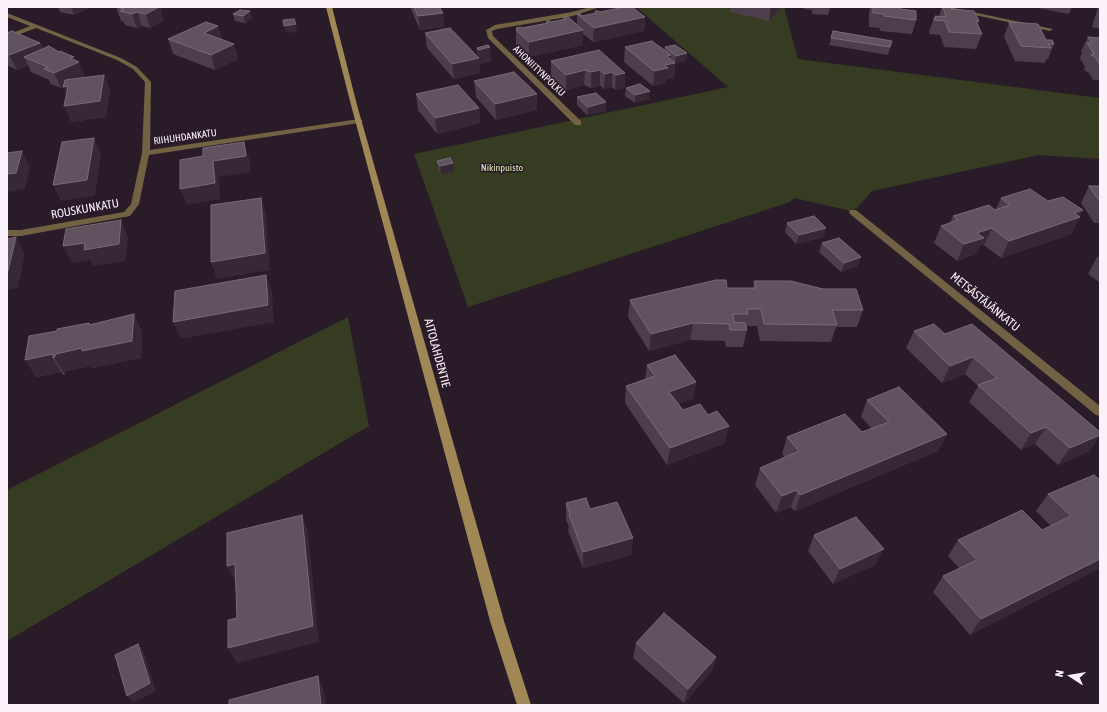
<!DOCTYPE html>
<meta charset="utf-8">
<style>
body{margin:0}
#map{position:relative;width:1107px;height:712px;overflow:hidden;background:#291b28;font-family:"Asap Condensed",sans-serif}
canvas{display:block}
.frame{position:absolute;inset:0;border:8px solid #fbf1fa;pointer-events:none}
.north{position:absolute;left:1051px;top:656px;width:40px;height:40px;-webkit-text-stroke:3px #291b28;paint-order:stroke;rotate:282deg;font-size:11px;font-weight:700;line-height:16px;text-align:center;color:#fbf1fa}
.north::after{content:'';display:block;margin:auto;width:14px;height:18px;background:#fbf1fa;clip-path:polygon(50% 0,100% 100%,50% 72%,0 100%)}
</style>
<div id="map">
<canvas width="1107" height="712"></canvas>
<div class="frame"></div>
<div class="north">N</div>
</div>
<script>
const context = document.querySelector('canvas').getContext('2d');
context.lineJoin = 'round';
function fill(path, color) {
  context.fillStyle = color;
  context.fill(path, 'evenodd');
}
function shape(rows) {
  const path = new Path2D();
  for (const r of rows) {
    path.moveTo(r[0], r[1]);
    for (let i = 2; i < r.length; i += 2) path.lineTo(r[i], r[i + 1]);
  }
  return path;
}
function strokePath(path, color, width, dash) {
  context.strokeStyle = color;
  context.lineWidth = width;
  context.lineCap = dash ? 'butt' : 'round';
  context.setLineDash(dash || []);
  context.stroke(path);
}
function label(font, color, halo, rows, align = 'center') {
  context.font = font + ' "Asap Condensed",sans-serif';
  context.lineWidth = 3;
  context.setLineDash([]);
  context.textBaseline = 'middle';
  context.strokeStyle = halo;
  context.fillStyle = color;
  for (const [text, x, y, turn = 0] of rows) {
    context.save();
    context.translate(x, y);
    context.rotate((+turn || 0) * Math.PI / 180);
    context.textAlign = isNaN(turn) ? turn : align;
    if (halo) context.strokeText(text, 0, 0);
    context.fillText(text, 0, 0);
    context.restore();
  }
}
const green = shape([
 [636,7,785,7,785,11,798,59,1100,98,1100,159,1039,155,872,191,858,207,851,211,794,198,790,202,468,307,414,154,728,87],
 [348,317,369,426,7,641,7,490]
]);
const minor = shape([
 [591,7,600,7,573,16,497,29,492,31,493,36,581,121,581,125,575,125,488,38,486,30,495,25,572,12,591,7],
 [937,7,949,7,1053,29,1050,31,937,7],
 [7,13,121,58,137,67,151,82,150,150,359,119,363,121,359,123,149,155,139,204,130,216,21,236,7,236,7,230,21,230,124,212,131,204,142,153,145,82,133,69,117,60,36,28,7,39,7,35,30,26,7,17,7,13],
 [850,210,856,210,1100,406,1100,416,1096,415,850,214,849,212,850,210]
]);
const secondary = shape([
 [326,7,332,7,357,105,504,621,531,705,517,705,490,621,351,105,326,7]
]);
const wall = shape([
 [58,7,92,7,74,15,60,12],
 [116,7,165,7,160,10,164,21,150,28,142,26,137,28,125,25,124,22,121,21],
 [410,7,439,7,443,13,444,27,420,30],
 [731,7,781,7,780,10,769,21,730,12],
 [804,7,830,7,828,15,812,14,812,10,804,9],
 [870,7,900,7,900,9,916,20,912,34,880,31,880,28,869,27,869,12],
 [942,7,951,7,951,9,979,21,978,25,982,34,976,49,944,47,940,35,929,34,929,32,934,18,935,18,935,16,939,16],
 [1032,7,1072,7,1069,14],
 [1098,7,1100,7,1100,29,1092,27],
 [250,11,252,19,245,23,235,21,233,14],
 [595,11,645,17,644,31,593,42,583,34,583,45,529,57,516,44,516,28,522,28,546,23,546,21,551,22,563,20,563,17,577,25,577,14,582,16,595,13],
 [1009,22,1046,40,1054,44,1048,59,1046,59,1045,63,1015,61,1004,37],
 [218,26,222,40,234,44,238,59,215,70,173,54,168,39],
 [7,33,40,43,43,49,59,52,75,60,85,77,84,78,104,75,110,90,106,117,71,122,66,94,63,87,61,88,51,84,49,80,31,72,28,65,17,70,7,65],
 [425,33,478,57,477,48,490,47,491,62,479,64,480,73,454,79,427,48],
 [1088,37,1100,38,1100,80,1093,80,1089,73,1084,70,1085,67,1080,58,1082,53,1081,51],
 [831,38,892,41,888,55,829,45],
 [625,47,664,50,665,47,687,53,686,61,675,63,674,78,667,79,666,83,653,86,624,62],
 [551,61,625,73,625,88,615,90,612,87,604,89,600,86,591,88,584,85,566,90,551,76],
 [474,81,537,94,537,110,496,120,476,97],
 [626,88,649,99,635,103,625,96],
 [416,94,479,108,480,123,437,134,418,110],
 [577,97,606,102,606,111,587,115,577,105],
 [437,161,454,172,441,174,438,169],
 [1089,186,1100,186,1100,223,1094,223,1081,203],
 [1001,198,1048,201,1083,210,1079,216,1080,217,1071,234,1001,258,984,245,980,246,976,254,957,261,934,243,941,226,950,223,953,216,996,209],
 [787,223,824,237,796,244,785,232],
 [822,243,858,266,841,272,819,252],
 [1100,256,1100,283,1088,274,1097,257],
 [754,281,863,310,857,327,836,327,831,342,760,341,757,326,746,326,747,330,743,347,726,347,725,341,690,340,649,351,628,317,630,300,727,288,753,288],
 [89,323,90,324,142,331,141,358,92,368,90,366,66,371,65,375,63,375,61,372,36,377,57,331],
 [914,331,945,334,1090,451,1058,465,1035,444,1021,450,969,402,978,386,965,374,942,383,906,348],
 [647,365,696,382,693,399,678,404,683,410,725,443,667,465,625,403,626,386,645,379],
 [867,400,947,434,938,451,795,511,791,507,776,513,755,485,760,468,785,457,782,454,787,437,862,432,872,429,861,417],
 [1100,480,1100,568,970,635,933,592,943,576,960,569,948,556,958,540,1042,530,1051,526,1036,511,1048,494],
 [566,503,590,509,633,538,631,555,583,568,568,531,569,527,566,520],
 [814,535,875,565,833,584,808,551],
 [636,643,716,657,712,671,684,703,633,658]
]);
const shadedWall = shape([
 [71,7,92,7,74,15],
 [159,7,160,7,164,21,150,28,146,14],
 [160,7,165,7,161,10],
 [771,7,781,7,780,10,769,21],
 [250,11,252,19,245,23,243,16],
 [137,12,142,26,137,28,132,14],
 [443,13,444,27,420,30,418,16],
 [645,17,644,31,593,42,594,28],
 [296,24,297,32,286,33,284,26],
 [218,26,223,41,204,33],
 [583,30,583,45,529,57,529,42],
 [40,43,46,58,24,57,28,65,17,70,9,55],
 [234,44,238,59,215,70,211,55],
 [490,47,491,62,479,64,480,73,454,79,452,64,478,58,478,50],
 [687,53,686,61,675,63,676,56],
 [671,55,670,64,675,63,674,78,667,79,666,83,653,86,654,71,667,56],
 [74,57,76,63,79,62,85,77,61,88,54,73,70,58],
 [585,70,584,85,566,90,566,75],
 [600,70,600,86,591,88,591,72],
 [612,72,612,87,604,89,605,74],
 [625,73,625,88,615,90,616,75],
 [104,75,110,90,106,117,71,122,64,106],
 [68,86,70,102,63,87],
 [650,91,649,99,635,103,635,95],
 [537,94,537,110,496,120,495,104],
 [606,102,606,111,587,115,588,107],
 [479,108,480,123,437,134,435,118],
 [94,138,101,154,95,196,61,201,53,185],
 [244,142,249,158,251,172,219,177,220,199,187,205,180,189,213,161],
 [22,151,30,167,25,189,7,192,7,174],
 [453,163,454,172,441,174,440,166],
 [261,198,266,214,270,270,217,279,211,262],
 [1083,210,1078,218,1080,217,1071,234,1001,258,1009,241,1074,213],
 [121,220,128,237,126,261,93,266,90,260,72,263,63,246],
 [826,228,824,237,796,244,799,235],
 [992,228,984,245,980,246,976,254,957,261,964,244,977,233],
 [16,237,25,254,18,288,7,290,7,271],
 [861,257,858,266,841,272,844,263],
 [266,275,272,292,274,322,181,339,173,322],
 [134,314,142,331,141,358,92,368,90,366,66,371,65,375,54,358,53,358,61,372,36,377,25,360,56,354],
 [693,323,690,340,649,351,651,334],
 [973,357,965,374,942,383,950,366],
 [696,382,693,399,666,409,669,392],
 [729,426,725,443,667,465,670,448],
 [1046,427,1035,444,1021,450,1031,433],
 [947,434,938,451,795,511,800,495],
 [1100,435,1100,436,1090,451,1058,465,1070,448],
 [797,490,791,507,776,513,782,496],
 [302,515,308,532,319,642,237,663,228,648],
 [633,538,631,555,583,568,583,552],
 [884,549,875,565,833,584,840,569],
 [1100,559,1100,568,970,635,981,619],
 [235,564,243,580,235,582,227,566],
 [138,644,144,652,156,691,133,703,127,696],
 [716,657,712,671,684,703,688,689],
 [318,676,324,691,326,705,321,705]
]);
const building = shape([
 [116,7,159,7,146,14,137,12,132,14,120,11,124,9,116,7],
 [414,7,439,7,443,13,418,16,414,7],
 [624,7,632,7,645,17,594,28,577,14,580,14,582,16,596,13,595,11,598,11,600,12,624,7],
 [873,7,900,7,900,9,916,11,916,20,884,16,884,14,873,13,873,7],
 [943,7,951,7,951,9,974,11,979,21,976,21,982,34,949,32,945,21,934,20,934,18,936,18,935,16,946,17,943,7],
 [240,10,250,11,243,16,233,14,240,10],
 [567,16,583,30,529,42,516,30,518,29,516,28,520,27,522,28,548,23,546,21,550,21,551,22,566,19,563,17,567,16],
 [294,19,296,24,284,26,283,20,294,19],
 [206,22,218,26,204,33,234,44,211,55,168,39,206,22],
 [1009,22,1038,24,1046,40,1052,40,1054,44,1048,44,1051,48,1021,46,1009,22],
 [450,28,479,58,452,64,425,33,450,28],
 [12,31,40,43,9,55,7,54,7,33,12,31],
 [833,31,892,41,890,47,831,38,833,31],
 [1088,37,1100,38,1100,65,1096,58,1091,55,1094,54,1087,43,1092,43,1088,37],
 [652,41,671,55,667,56,675,63,665,65,668,68,654,71,625,47,652,41],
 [488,45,490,47,478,50,477,48,488,45],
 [675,45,687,53,676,56,665,47,675,45],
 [49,46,59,52,60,51,74,57,70,58,79,62,54,73,44,69,48,67,24,57,49,46],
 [599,50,625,73,616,75,612,72,605,74,600,70,591,72,585,70,566,75,551,61,599,50],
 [514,72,537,94,495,104,474,81,514,72],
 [104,75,100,101,64,106,68,86,63,87,65,80,104,75],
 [640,84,650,91,635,95,626,88,640,84],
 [458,85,479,108,435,118,416,94,458,85],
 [596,93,606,102,588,107,577,97,596,93],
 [94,138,87,180,53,185,62,142,94,138],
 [244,142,246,156,213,161,215,183,180,189,180,160,203,156,203,148,244,142],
 [22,151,16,173,7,174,7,153,22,151],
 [450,158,453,163,440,166,437,161,450,158],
 [1089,186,1100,186,1100,202,1089,186],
 [1030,189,1048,201,1063,197,1083,210,1074,213,1080,217,1009,241,992,228,977,233,984,238,964,244,941,226,958,220,953,216,989,205,995,210,1010,205,1001,198,1030,189],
 [261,198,265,253,211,262,211,205,261,198],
 [814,216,826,228,799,235,787,223,814,216],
 [121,220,119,244,84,250,85,243,63,246,66,229,121,220],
 [16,237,8,271,7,271,7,239,16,237],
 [839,238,861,257,844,263,822,243,839,238],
 [266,275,268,305,173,322,175,291,266,275],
 [716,280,726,280,727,288,756,288,754,281,791,281,823,289,856,289,863,310,832,310,837,325,764,324,761,309,747,309,748,314,733,314,734,322,745,323,747,330,730,330,729,324,693,323,651,334,630,300,716,280],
 [134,314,132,341,82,351,82,348,56,354,54,358,53,358,53,354,25,360,29,336,57,331,57,329,89,323,89,325,134,314],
 [934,324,945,334,972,324,1100,432,1100,435,1070,448,1046,427,1031,433,978,385,997,378,973,357,950,366,914,331,934,324],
 [675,355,696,382,669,392,683,410,700,404,708,415,717,411,729,426,670,448,626,386,655,376,647,365,675,355],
 [899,387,947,434,800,495,797,490,782,496,760,468,799,451,787,437,845,414,862,432,889,422,867,400,899,387],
 [1094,475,1100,480,1100,559,981,619,943,576,977,560,958,540,1022,510,1042,530,1071,516,1048,494,1094,475],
 [586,498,590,509,617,502,633,538,583,552,569,515,570,514,566,503,586,498],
 [302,515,313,626,228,648,228,620,237,618,235,564,227,566,227,533,302,515],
 [856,517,884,549,840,569,814,535,856,517],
 [664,613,716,657,688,689,636,643,664,613],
 [138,644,150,683,127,696,115,655,138,644],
 [318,676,321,705,229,705,229,700,318,676]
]);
const farStreetnames = [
 ["AHONIITYNPOLKU",539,71,44],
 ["RIIHUHDANKATU",185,137,-8]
];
const farParknames = [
 ["Nikinpuisto",502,168]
];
const streetNames = [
 ["ROUSKUNKATU",85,209,-10],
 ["METSÄSTÄJÄNKATU",985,302,39],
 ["AITOLAHDENTIE",437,353,75]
];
fill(green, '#353c21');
fill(minor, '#716243');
fill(secondary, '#9f8855');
fill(wall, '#4d3e4c');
fill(shadedWall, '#372836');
fill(building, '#60525f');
strokePath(building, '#786b77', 1);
label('10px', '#fbf1fa', '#291b28', farStreetnames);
label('10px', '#d9eaaf', '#291b28', farParknames);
label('12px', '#fbf1fa', '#291b28', streetNames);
</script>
